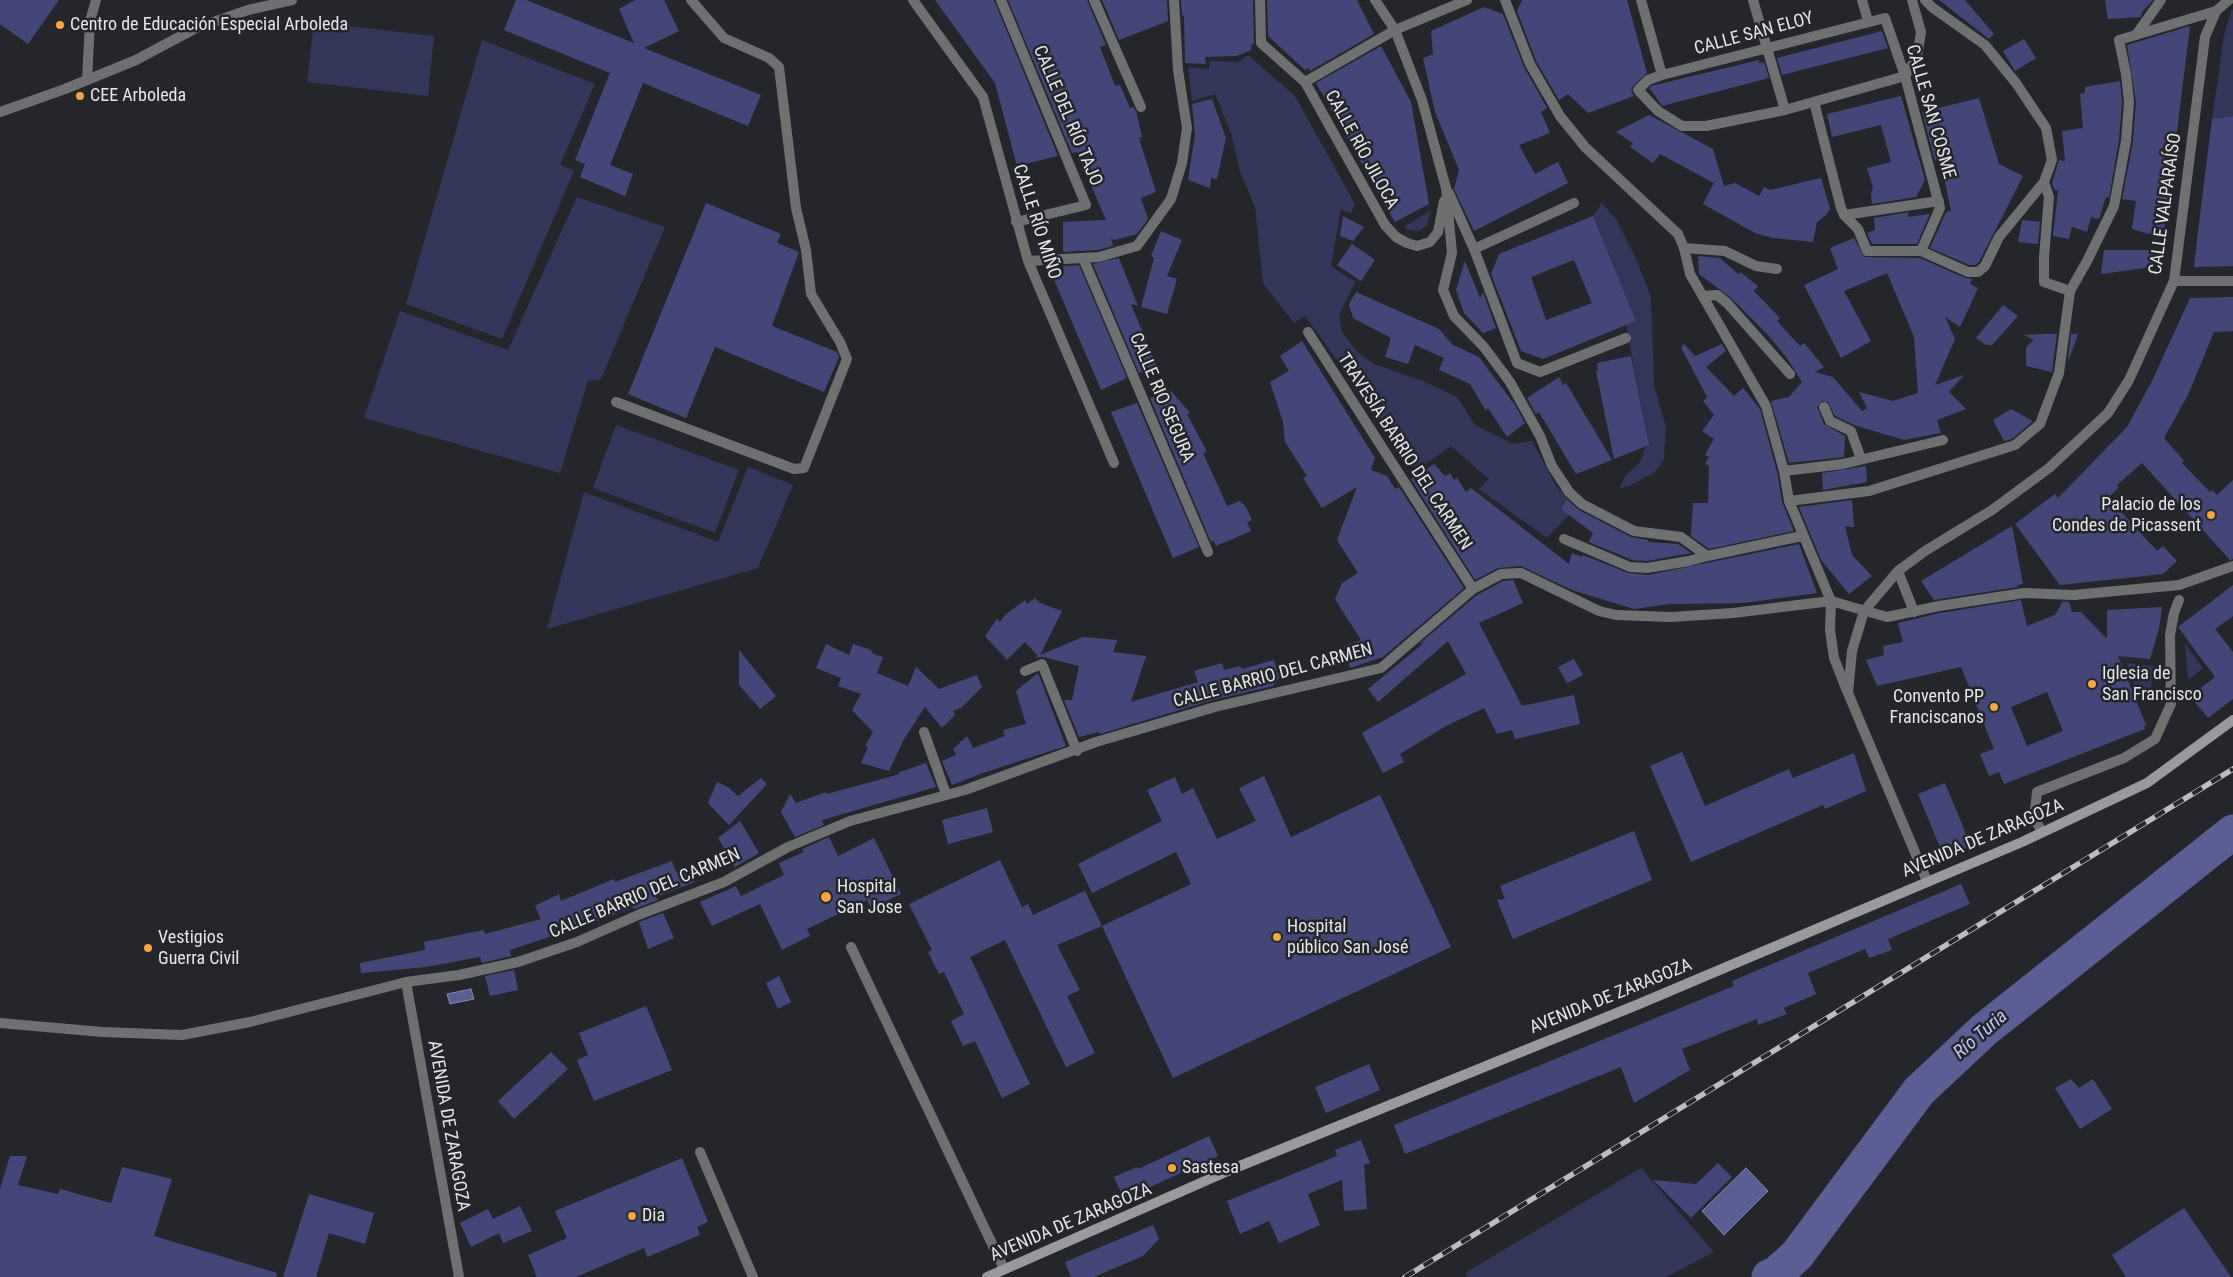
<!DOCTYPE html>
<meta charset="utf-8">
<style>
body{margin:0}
canvas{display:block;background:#25262b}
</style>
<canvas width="2233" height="1277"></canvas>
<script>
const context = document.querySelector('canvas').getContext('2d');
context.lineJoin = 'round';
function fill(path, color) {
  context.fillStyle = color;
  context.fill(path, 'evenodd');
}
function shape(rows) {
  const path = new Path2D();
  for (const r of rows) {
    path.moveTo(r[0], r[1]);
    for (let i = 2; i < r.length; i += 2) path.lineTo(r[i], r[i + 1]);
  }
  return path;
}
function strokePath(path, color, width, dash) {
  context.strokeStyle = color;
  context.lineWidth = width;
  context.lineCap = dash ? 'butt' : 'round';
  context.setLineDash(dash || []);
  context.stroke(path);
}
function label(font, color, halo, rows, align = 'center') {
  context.font = font + ' "Roboto Condensed",sans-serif';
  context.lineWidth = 5;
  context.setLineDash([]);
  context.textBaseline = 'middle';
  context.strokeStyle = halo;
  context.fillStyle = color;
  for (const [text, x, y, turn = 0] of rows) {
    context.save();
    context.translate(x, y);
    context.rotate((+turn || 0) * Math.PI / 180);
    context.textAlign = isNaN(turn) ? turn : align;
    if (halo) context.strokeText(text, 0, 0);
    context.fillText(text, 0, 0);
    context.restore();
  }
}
const green = shape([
 [2233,10,2233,116,2212,119,2224,36,2231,11],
 [314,22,434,36,428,96,307,82],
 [482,40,595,84,560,165,574,171,502,339,406,304],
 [1248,55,1295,96,1355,204,1351,213,1341,209,1331,266,1355,282,1339,316,1342,332,1357,352,1374,364,1425,382,1457,397,1475,425,1513,444,1532,441,1556,486,1576,508,1547,538,1479,489,1489,479,1451,446,1417,470,1305,316,1294,323,1263,283,1255,207,1240,171,1231,133,1215,94,1192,101,1188,67,1209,69,1210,61,1238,62],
 [577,197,665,227,601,379,588,381,560,473,364,418,400,311,508,350],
 [1602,203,1616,219,1637,261,1651,297,1654,385,1666,427,1664,459,1655,472,1629,486,1619,488,1626,475,1640,462,1648,441,1626,325,1636,321,1593,216],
 [1431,210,1427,225,1420,231,1408,230,1404,227],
 [616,425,739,470,715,533,593,488],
 [748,467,793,485,758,568,547,629,584,492,718,542],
 [2185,644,2203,668,2188,680],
 [2127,663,2153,666,2151,688,2136,689],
 [1641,1168,1714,1252,1666,1277,1468,1277,1465,1273]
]);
const water = shape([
 [471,989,474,999,450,1004,447,994,471,989],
 [1746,1168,1768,1191,1724,1235,1702,1211,1746,1168]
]);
const river = shape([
 [1769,1277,1777,1273,1797,1255,1919,1091,1984,1030,2233,832]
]);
const building = shape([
 [0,0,59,0,28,44,0,24],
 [516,0,526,0,634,43,619,9,635,0,664,0,679,31,644,48,761,95,748,126,643,83,610,165,633,174,625,196,580,177,585,164,575,160,610,73,504,30],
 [935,0,994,0,1058,156,1017,166,995,83],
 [1008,0,1087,0,1106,45,1100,47,1115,86,1120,85,1130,108,1133,107,1136,111,1142,137,1139,138,1156,192,1141,198,1148,219,1137,234,1115,240,1111,239,1113,246,1098,250,1063,252,1063,222,1106,220,1077,152,1072,153],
 [1102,0,1167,0,1168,21,1119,40],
 [1181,0,1253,0,1254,44,1251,45,1251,50,1237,56,1205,57,1206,64,1185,63,1184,15,1182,16],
 [1267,0,1357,0,1374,34,1310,71,1308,68,1305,70,1268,36],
 [1522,0,1627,0,1647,73,1633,86,1631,91,1634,96,1588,113,1568,94,1559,100,1536,61,1517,11],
 [1939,0,1965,0,1994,34,1989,39],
 [2105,0,2153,0,2142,12,2141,17,2108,19],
 [1484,7,1503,14,1524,67,1547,108,1541,112,1550,133,1519,145,1535,174,1558,162,1568,183,1474,231,1454,189,1459,170,1435,112,1423,58,1433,54,1431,31],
 [2190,26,2176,139,2163,238,2132,229,2136,201,2122,199,2133,142,2136,102,2127,45],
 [1882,31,1888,48,1782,75,1777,58],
 [2024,39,2036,58,2015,71,2003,51],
 [1381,46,1411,102,1429,204,1395,222,1316,83],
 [1759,60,1759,63,1764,62,1769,78,1662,106,1650,89,1648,90,1651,86],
 [2120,81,2122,102,2119,140,2109,198,2106,197,2099,219,2091,217,2087,232,2072,227,2069,239,2053,236,2058,191,2054,189,2052,183,2059,160,2065,161,2062,131,2083,128,2080,94,2085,93,2085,87],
 [1901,96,1925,180,1916,197,1872,204,1871,193,1873,187,1867,168,1891,162,1881,125,1832,137,1827,114],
 [1979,98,1999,164,2023,176,1979,262,1975,265,1969,265,1930,248,1946,212,1951,211,1939,154,1935,161,1922,112],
 [1212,99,1226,138,1217,179,1211,178,1210,188,1188,180,1195,134,1192,104],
 [1649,115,1713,149,1724,186,1735,183,1759,196,1764,187,1770,190,1821,178,1830,209,1827,214,1817,222,1813,242,1773,238,1755,233,1703,204,1714,183,1660,154,1653,163,1630,147,1633,143,1616,132],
 [2233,116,2233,266,2194,267,2196,249,2198,249,2196,248,2212,119],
 [706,203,781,234,777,243,799,252,772,326,837,352,839,357,824,392,715,347,686,418,628,394],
 [1909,212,1907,217,1930,214,1917,244,1872,244,1867,233,1875,230,1874,218],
 [1343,216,1364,227,1353,241,1340,236],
 [1593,216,1636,321,1543,359,1521,351,1491,274,1499,254],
 [1574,260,1592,303,1546,320,1531,277],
 [2022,220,2040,222,2038,244,2018,242],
 [1161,231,1182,240,1167,276,1177,279,1167,314,1141,307,1154,258,1151,256],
 [1854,238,1864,257,1920,258,1965,278,1972,279,1970,284,1978,288,1960,327,1945,317,1955,339,1935,385,1964,375,1949,392,1966,409,1937,420,1941,433,1904,440,1854,425,1835,416,1828,402,1822,401,1817,407,1824,424,1845,436,1844,457,1789,463,1771,401,1789,397,1802,382,1787,358,1768,335,1731,298,1699,274,1698,256,1720,258,1738,274,1740,272,1758,286,1754,291,1780,318,1777,321,1800,346,1804,343,1824,367,1815,372,1833,377,1862,411,1867,408,1859,392,1893,401,1918,393,1914,337,1887,273,1844,291,1871,341,1841,358,1804,285,1838,269,1830,248],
 [1352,244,1375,260,1361,281,1337,265],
 [2104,250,2161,250,2159,266,2101,274],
 [1119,258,1138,306,1131,304,1156,365,1139,373,1093,264],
 [1465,261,1480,298,1483,292,1496,328,1483,333,1464,313,1456,290],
 [1079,265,1127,378,1101,390,1052,275,1064,270,1063,266],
 [1356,292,1439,329,1453,345,1479,357,1515,405,1525,423,1507,437,1488,408,1486,411,1470,384,1439,370,1444,358,1415,345,1408,364,1385,357,1391,338,1353,318,1349,304],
 [2233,297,2233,331,2214,332,2188,395,2164,438,2184,461,2182,463,2210,492,2212,490,2217,495,2233,480,2233,559,2230,560,2142,463,2117,485,2119,487,2108,498,2157,551,2163,546,2177,561,2163,574,2060,585,2015,524,2055,494,2058,498,2127,427,2153,379,2190,298],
 [2003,305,2018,316,1992,345,1986,345,1976,338],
 [2045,334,2057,334,2052,372,2026,366,2026,347,2034,340,2024,335],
 [2071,334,2078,334,2069,360,2068,359],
 [1302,341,1375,458,1371,470,1387,476,1395,489,1399,487,1464,588,1383,657,1350,668,1344,646,1361,640,1335,599,1342,583,1358,573,1337,540,1357,487,1322,508,1303,478,1307,476,1285,442,1283,422,1270,382,1289,371,1280,356],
 [1684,344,1695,356,1722,344,1726,351,1706,367,1734,396,1743,388,1760,409,1777,472,1782,502,1794,531,1709,549,1691,536,1693,503,1708,503,1709,466,1705,464,1709,457,1705,455,1714,439,1702,431,1714,415,1703,401,1707,397,1681,347],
 [1631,356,1649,445,1614,459,1596,371,1598,370,1597,363],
 [1559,377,1563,385,1566,383,1612,460,1576,474,1539,412,1536,414,1527,398],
 [1171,391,1190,413,1187,414,1207,452,1203,453,1227,506,1240,501,1246,507,1252,520,1247,522,1251,531,1216,546,1214,541,1211,542,1150,398],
 [1137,403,1199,547,1173,558,1111,412],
 [2011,409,2033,421,2012,439,2004,441,1993,420],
 [1434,464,1445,476,1450,473,1454,480,1457,478,1466,492,1471,488,1569,564,1572,553,1582,557,1583,555,1628,573,1648,575,1799,544,1817,593,1744,603,1670,604,1634,609,1572,590,1521,566,1498,568,1475,580,1411,479],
 [1866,466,1867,482,1823,490,1822,473],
 [1567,500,1579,510,1631,537,1648,540,1648,542,1678,544,1691,553,1647,561,1632,560,1589,542,1593,533,1561,509],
 [1852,500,1854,527,1845,526,1852,555,1872,576,1849,594,1821,560,1799,507],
 [2012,526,2023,584,2018,585,2018,587,1934,600,1921,581],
 [1513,580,1523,603,1479,623,1522,706,1574,695,1580,724,1515,739,1512,730,1497,734,1484,708,1446,726,1400,754,1404,762,1383,773,1362,733,1466,674,1448,641,1378,702,1368,689,1425,642,1419,644,1477,595,1503,581],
 [2233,585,2233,616,2215,629,2233,652,2233,699,2208,718,2190,696,2215,677,2178,627],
 [1035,598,1040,603,1062,611,1040,655,1083,637,1117,640,1113,652,1146,656,1131,702,1198,682,1194,671,1222,663,1224,670,1240,666,1242,669,1274,660,1279,678,1273,686,1213,700,1100,734,1099,732,1079,737,1064,700,1072,700,1079,666,1043,657,1034,658,1038,656,1025,642,1007,660,985,636,997,619,1000,622,1005,615,1025,600,1027,604],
 [2021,600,2027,626,2055,615,2063,601,2069,602,2072,612,2081,612,2107,639,2107,610,2162,607,2159,629,2150,659,2118,656,2146,725,2144,726,2145,729,2004,784,1999,772,1989,776,1980,754,1994,749,1961,667,1877,686,1866,660,1884,655,1883,646,1903,642,1898,623,1940,613],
 [2047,692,2063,731,2027,746,2011,707],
 [826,644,849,655,853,644,871,650,873,654,883,657,877,673,908,686,916,667,939,689,977,675,982,687,961,708,953,711,955,715,942,728,925,707,904,739,889,771,861,763,868,747,865,746,873,732,852,710,861,694,838,686,841,678,816,668],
 [739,650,776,696,760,709,739,685],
 [1574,659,1583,675,1567,683,1558,667],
 [1038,673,1066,746,983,773,952,785,942,761,956,755,953,749,967,736,973,748,1005,736,1003,730,1026,724,1016,691],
 [1682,752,1705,806,1789,769,1793,778,1854,753,1866,791,1825,809,1823,805,1691,862,1650,766],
 [926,763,936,787,822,820,824,825,795,837,781,812,790,794,796,803,826,792,827,794,900,774,897,773],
 [1264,776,1291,837,1380,795,1451,947,1173,1078,1102,926,1191,884,1176,852,1092,893,1078,864,1162,821,1147,790,1175,777,1182,794,1193,788,1217,839,1256,821,1239,788],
 [761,778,767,784,729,825,708,803,717,782,728,787,738,796],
 [1945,783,1971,846,1944,857,1918,794],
 [987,808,993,832,948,844,942,820],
 [740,821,759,853,735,867,718,838],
 [1634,831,1652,880,1513,939,1497,900,1505,899,1500,886],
 [829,837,838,856,874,838,901,894,871,908,867,900,807,929,810,936,782,950,760,904,712,926,700,902,736,886,741,896,784,875,779,863,804,852,802,849],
 [1000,860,1022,907,1028,904,1033,915,1085,891,1102,926,1057,945,1080,990,1067,996,1095,1053,1066,1067,1005,940,970,957,1030,1084,1002,1098,975,1041,963,1046,951,1021,964,1014,944,972,939,974,928,952,932,950,909,904],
 [672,861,676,872,691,867,695,882,656,897,658,900,634,909,633,907,571,932,570,930,510,950,511,956,482,963,480,957,426,967,361,973,360,963,425,950,424,942,484,930,485,934,541,919,535,906,559,894,561,901,614,879,615,882],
 [1961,884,1970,904,1888,939,1892,950,1869,958,1865,949,1808,973,1816,994,1784,1008,1787,1014,1758,1025,1757,1019,1682,1049,1690,1070,1634,1103,1621,1067,1405,1154,1394,1125,1734,986,1732,981],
 [663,913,674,938,648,949,639,922],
 [514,970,518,990,490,996,485,976],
 [779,976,791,1002,778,1009,766,983],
 [646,1006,672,1070,594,1101,577,1060,588,1055,579,1033],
 [551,1052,568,1069,514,1119,498,1101],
 [1369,1064,1380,1090,1326,1113,1315,1087],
 [2071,1079,2079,1088,2093,1079,2112,1109,2080,1129,2055,1088],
 [1209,1136,1218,1156,1124,1199,1114,1177,1137,1167,1138,1169],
 [1361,1140,1370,1163,1364,1165,1367,1209,1344,1211,1342,1180,1308,1194,1320,1225,1279,1243,1269,1221,1240,1234,1227,1201,1337,1156,1335,1150],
 [10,1156,27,1156,18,1185,58,1194,60,1189,111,1203,122,1167,172,1179,154,1236,277,1273,276,1277,0,1277,0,1189],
 [682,1158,708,1222,697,1227,700,1235,647,1257,644,1248,576,1277,537,1277,528,1255,567,1238,555,1211],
 [1718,1163,1732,1177,1691,1218,1653,1180,1696,1184],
 [309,1194,374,1213,365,1244,329,1233,316,1277,283,1277],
 [520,1206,532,1231,503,1243,499,1233,471,1247,460,1223,488,1209,493,1219],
 [2184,1208,2231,1277,2126,1277,2112,1255],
 [1153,1225,1159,1239,1143,1256,1094,1277,1071,1277,1065,1262]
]);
const service = shape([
 [87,80,90,21,96,0],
 [1684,248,1725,251,1756,266,1777,269],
 [616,402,794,469,804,468,847,359,840,342,811,294,806,250,796,208,779,67,769,58,724,38,691,0],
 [1824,407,1830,421,1851,431,1861,459],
 [1569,492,1582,504,1634,531,1681,537,1707,556],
 [1564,539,1630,567,1647,568,1689,561,1707,556],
 [851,947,1004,1269]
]);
const pedestrian = shape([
 [2174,281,2233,281],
 [1703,296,1717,295,1727,303,1790,374],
 [2042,831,2034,819,2037,792,2124,758,2155,739,2171,704,2170,635,2174,613,2179,600]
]);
const minor = shape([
 [913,0,983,97,1028,261,1114,463],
 [1001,0,1086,205,1016,222],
 [1094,0,1141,107],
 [1260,0,1261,43,1305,82,1385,225,1396,237,1407,243,1417,246,1430,242,1438,232,1444,201],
 [1375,0,1395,30,1422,100,1446,188,1452,253,1443,290,1454,316,1484,347,1510,382,1540,436,1552,466,1569,492],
 [1505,0,1530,64,1560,116,1585,147,1678,234,1684,248,1690,274,1766,406,1784,471,1789,501,1831,601,1830,630,1834,658,1847,691],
 [1641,0,1662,75],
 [1753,0,1785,110],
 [1862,0,1868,21],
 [2136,35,2161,0],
 [1905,76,1785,110,1706,126,1682,126,1658,111,1638,90,1648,80,1662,75,1885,18,1905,76,1940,208,1921,251],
 [1905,76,1917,57,1921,32,1912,0],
 [1305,82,1395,30,1467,0],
 [1814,102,1841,208,1844,215,1858,229,1867,251,1921,251,1968,272,1978,272,1985,266,1999,237,2044,182,2052,160,2046,128,2016,83,1985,45,1933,8,1925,0],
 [0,112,65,89,136,60,196,28,248,10,292,0],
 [2044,182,2049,197,2044,257,2044,282,2070,291],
 [1449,193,1474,249,1517,363,1540,372,1626,338],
 [1844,215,1939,201],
 [1474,249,1574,203],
 [1083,258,1208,552],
 [1028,261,1099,257,1137,246,1171,199,1182,163,1187,128,1178,70,1174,0],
 [1308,332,1473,589],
 [1784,471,1843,464,1943,440],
 [1789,501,1869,491,2015,445,2040,424,2059,373,2070,291,2087,261,2114,206,2126,141,2129,102,2126,74,2119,40,2216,11],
 [1707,556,1802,536],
 [1898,571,1914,612],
 [1025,671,1042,664,1077,751],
 [924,732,946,794],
 [1927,881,1848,693,1852,651,1864,611,1898,571,1925,551,1992,510,2049,468,2108,413,2129,380,2174,281,2205,37,2216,11,2229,0],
 [406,982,459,1277],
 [0,1023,102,1032,182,1035,250,1022,406,982,459,975,518,962,577,942,638,915,724,882,788,847,850,821,965,790,1096,742,1215,707,1381,668,1473,589,1501,574,1521,573,1599,611,1616,615,1671,617,1733,613,1831,601,1887,617,1939,606,2024,593,2074,595,2179,585,2233,566],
 [700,1152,753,1277]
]);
const secondary = shape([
 [987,1277,1230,1170,1639,1004,2022,842,2147,783,2233,720]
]);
const rail = shape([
 [1405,1277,2233,769]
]);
const markers = [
 [60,25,5,"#f1a640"],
 [80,96,5,"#f1a640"],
 [2211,515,5,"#f1a640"],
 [2092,684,5,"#f1a640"],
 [1994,707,5,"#f1a640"],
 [826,897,6,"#f1a640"],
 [1277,937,5,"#f1a640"],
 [148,948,5,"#f1a640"],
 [1172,1168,5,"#f1a640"],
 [632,1216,5,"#f1a640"]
];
const poiNames = [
 ["Centro de Educación Especial Arboleda",70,25],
 ["CEE Arboleda",90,96],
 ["Palacio de los",2201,505,"right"],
 ["Condes de Picassent",2201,526,"right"],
 ["Iglesia de",2102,674],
 ["San Francisco",2102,695],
 ["Convento PP",1984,697,"right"],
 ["Franciscanos",1984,718,"right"],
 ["Hospital",837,887],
 ["San Jose",837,908],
 ["Hospital",1287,927],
 ["público San José",1287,948],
 ["Vestigios",158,938],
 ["Guerra Civil",158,959],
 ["Sastesa",1182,1168],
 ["Dia",642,1216]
];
const streetNames = [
 ["CALLE SAN ELOY",1754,34,-15],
 ["CALLE SAN COSME",1930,112,74],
 ["CALLE DEL RÍO TAJO",1067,116,67],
 ["CALLE RÍO JILOCA",1361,150,61],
 ["CALLE VALPARAÍSO",2166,204,-82],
 ["CALLE RÍO MIÑO",1036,222,72],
 ["CALLE RIO SEGURA",1161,398,67],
 ["TRAVESÍA BARRIO DEL CARMEN",1404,452,57],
 ["CALLE BARRIO DEL CARMEN",1273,676,-15],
 ["AVENIDA DE ZARAGOZA",1983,839,-23],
 ["CALLE BARRIO DEL CARMEN",645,894,-23],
 ["AVENIDA DE ZARAGOZA",1611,997,-22],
 ["AVENIDA DE ZARAGOZA",448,1126,80],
 ["AVENIDA DE ZARAGOZA",1071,1223,-23]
];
const waterNames = [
 ["Río Turia",1981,1035,-41]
];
fill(green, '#333559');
fill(water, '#5b5e92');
strokePath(water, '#8487ac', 1);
strokePath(river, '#5b5e92', 35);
fill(building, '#444678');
strokePath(service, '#6f7072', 10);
strokePath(pedestrian, '#6f7072', 10);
strokePath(minor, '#6f7072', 10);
strokePath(secondary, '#99999e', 10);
strokePath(rail, '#bcbdc1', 5.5);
strokePath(rail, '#25262b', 4, [11]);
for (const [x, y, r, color] of markers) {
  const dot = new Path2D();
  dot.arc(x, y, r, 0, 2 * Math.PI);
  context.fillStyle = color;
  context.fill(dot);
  strokePath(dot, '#25262b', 2);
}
label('18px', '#e5e6e9', '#25262b', poiNames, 'left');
label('18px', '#e5e6e9', '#25262b', streetNames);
label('italic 19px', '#bfc4f4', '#25262b', waterNames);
</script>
